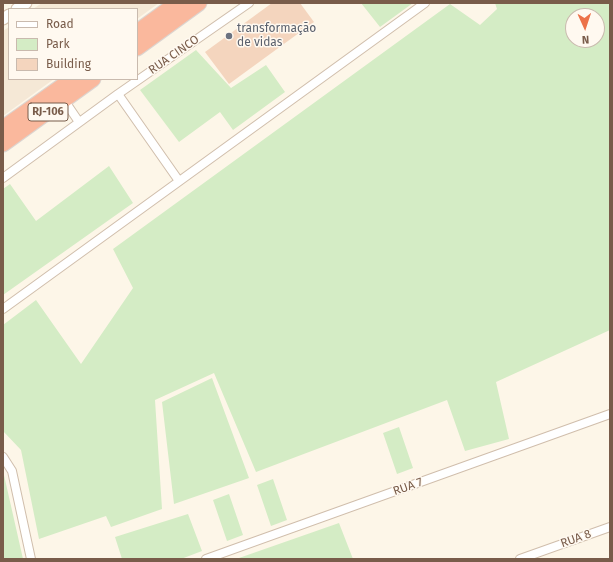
<!DOCTYPE html>
<meta charset="utf-8">
<style>
body{margin:0}
#map{position:relative;width:613px;height:562px;overflow:hidden;background:#fdf6e8;font-family:"Fira Sans",sans-serif}
canvas{display:block}
.frame{position:absolute;inset:0;border:4px solid #795c4a;pointer-events:none}
.legend{position:absolute;left:8px;top:8px;width:130px;height:72px;box-sizing:border-box;background:#fff9f0;border:1px solid #c9baae;margin:0;padding:5px 7px;list-style:none;font-size:12px;color:#795c4a}
.legend li{display:flex;align-items:center;gap:8px;height:20px}
.legend b{width:20px;border:1px solid #c9baae}
.north{position:absolute;left:565px;top:8px;width:40px;height:40px;box-sizing:border-box;background:#fff9f0;border:1px solid #c9baae;border-radius:50%;rotate:177deg;font-size:11px;font-weight:700;line-height:16px;text-align:center;color:#795c4a}
.north::after{content:'';display:block;margin:auto;width:14px;height:18px;background:#ec7249;clip-path:polygon(50% 0,100% 100%,50% 72%,0 100%)}
</style>
<div id="map">
<canvas width="613" height="562"></canvas>
<div class="frame"></div>
<ul class="legend">
<li><b style="height:5px;background:#fff"></b>Road</li>
<li><b style="height:11px;background:#d4ecc5"></b>Park</li>
<li><b style="height:11px;background:#f4d5be"></b>Building</li>
</ul>
<div class="north">N</div>
</div>
<script>
const context = document.querySelector('canvas').getContext('2d');
context.lineJoin = 'round';
function fill(path, color) {
  context.fillStyle = color;
  context.fill(path, 'evenodd');
}
function shape(rows) {
  const path = new Path2D();
  for (const r of rows) {
    path.moveTo(r[0], r[1]);
    for (let i = 2; i < r.length; i += 2) path.lineTo(r[i], r[i + 1]);
  }
  return path;
}
function strokePath(path, color, width, dash) {
  context.strokeStyle = color;
  context.lineWidth = width;
  context.lineCap = dash ? 'butt' : 'round';
  context.setLineDash(dash || []);
  context.stroke(path);
}
function label(font, color, halo, rows, align = 'center') {
  context.font = font + ' "Fira Sans",sans-serif';
  context.lineWidth = 3;
  context.setLineDash([]);
  context.textBaseline = 'middle';
  context.strokeStyle = halo;
  context.fillStyle = color;
  for (const [text, x, y, turn = 0] of rows) {
    context.save();
    context.translate(x, y);
    context.rotate((+turn || 0) * Math.PI / 180);
    context.textAlign = isNaN(turn) ? turn : align;
    if (halo) context.strokeText(text, 0, 0);
    context.fillText(text, 0, 0);
    context.restore();
  }
}
const residential = shape([
 [42,3,159,3,137,19,137,9,33,9],
 [9,27,9,79,54,79,3,116,3,31]
]);
const green = shape([
 [361,3,413,3,380,27],
 [495,3,610,3,610,330,496,382,509,439,465,451,447,400,256,472,214,373,155,400,162,509,111,527,106,516,39,539,21,450,3,431,3,325,36,300,81,364,133,288,113,249,450,4,480,25,497,9],
 [573,16,597,16,597,40,573,40],
 [196,50,231,88,266,65,285,92,233,130,220,112,179,142,140,90],
 [109,166,133,203,3,295,3,189,10,184,36,221],
 [212,378,249,478,174,504,162,402],
 [399,427,413,468,397,474,383,433],
 [3,473,4,475,23,559,3,559],
 [273,479,287,520,271,526,257,485],
 [229,494,243,535,227,541,213,500],
 [188,514,202,551,181,559,122,559,115,537],
 [339,523,353,559,239,559,239,558]
]);
const building = shape([
 [272,3,300,3,314,22,229,84,205,52]
]);
const street = shape([
 [118,94,179,181],
 [64,100,79,122],
 [3,178,118,94,249,3],
 [3,309,425,3],
 [3,457,12,471,31,559],
 [206,559,610,414],
 [520,559,610,527]
]);
const secondary = shape([
 [17,9,26,3],
 [3,19,9,15]
]);
const highway = shape([
 [137,32,177,3],
 [137,48,199,3],
 [3,128,72,79],
 [3,144,93,79]
]);
const markers = [
 [229,36,4,"#6b7280"]
];
const shields = [
 [48,112,40]
];
const shieldNames = [
 ["RJ-106",48,112]
];
const worshipNames = [
 ["transformação",237,29],
 ["de vidas",237,43]
];
const streetNames = [
 ["RUA CINCO",174,55,-35],
 ["RUA 7",408,487,-20],
 ["RUA 8",576,539,-20]
];
fill(residential, '#f5e8d6');
fill(green, '#d4ecc5');
fill(building, '#f4d5be');
strokePath(street, '#d0beac', 10);
strokePath(secondary, '#d6c0ac', 13);
strokePath(highway, '#dcd5d0', 17);
strokePath(street, '#fff', 8);
strokePath(secondary, '#fff', 11);
strokePath(highway, '#fab89d', 15);
for (const [x, y, r, color] of markers) {
  const dot = new Path2D();
  dot.arc(x, y, r, 0, 2 * Math.PI);
  context.fillStyle = color;
  context.fill(dot);
  strokePath(dot, '#fff9f0', 1.5);
}
for (const [x, y, w] of shields) {
  const box = new Path2D();
  box.roundRect(x - w / 2, y - 9, w, 18, 3);
  context.fillStyle = '#fff9f0';
  context.fill(box);
  strokePath(box, '#795c4a', 1);
}
label('bold 11px', '#795c4a', null, shieldNames);
label('12px', '#5b616d', '#fff9f0', worshipNames, 'left');
label('12px', '#795c4a', '#fff9f0', streetNames);
</script>
